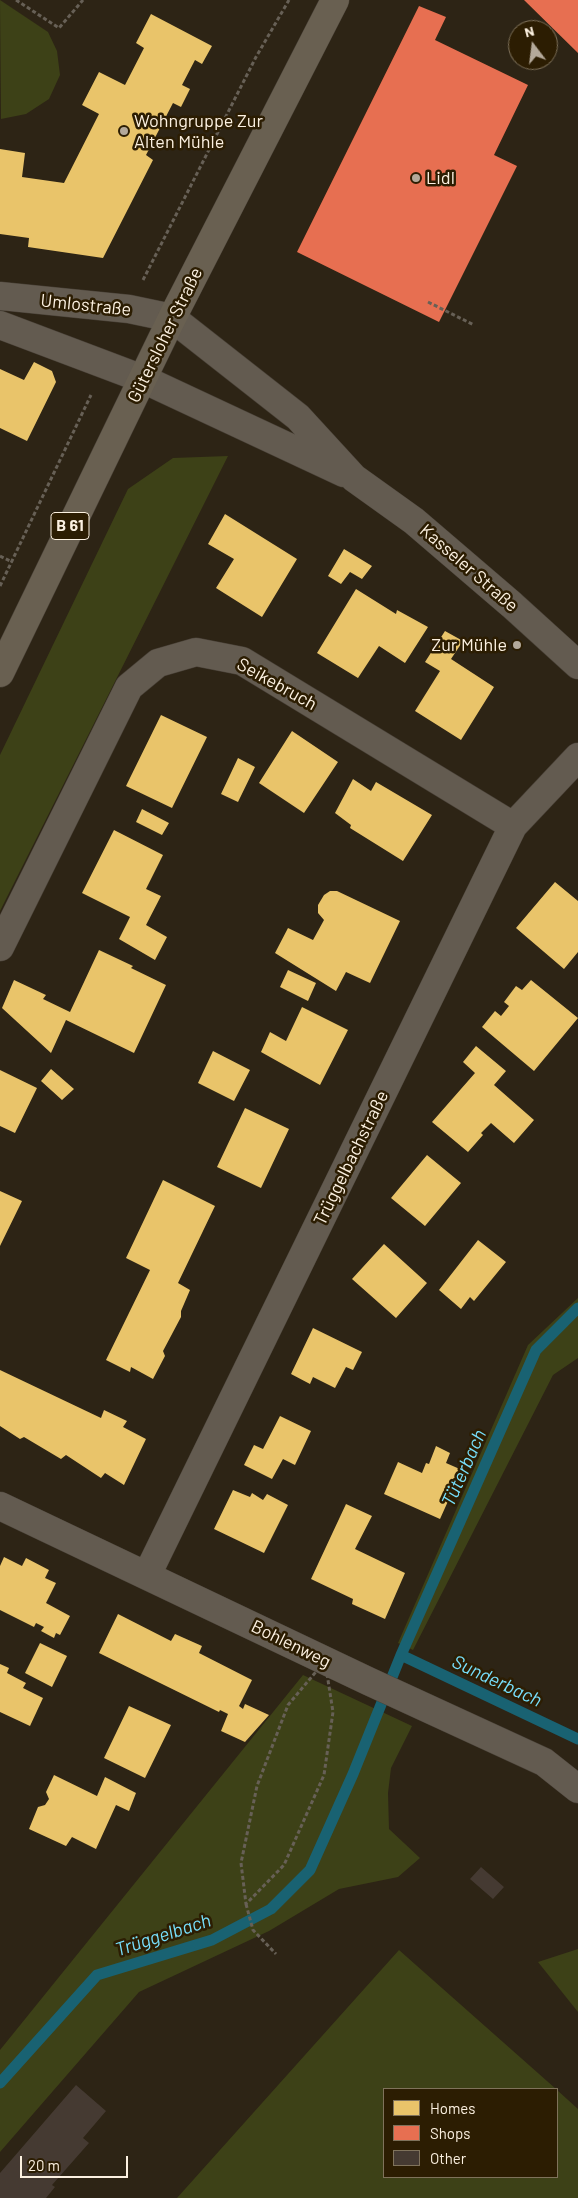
<!DOCTYPE html>
<meta charset="utf-8">
<style>
body{margin:0}
#map{position:relative;width:578px;height:2198px;overflow:hidden;background:#2d2415;font-family:Barlow,sans-serif}
canvas{display:block}
.legend{position:absolute;left:383px;top:2088px;width:175px;height:90px;box-sizing:border-box;background:#2c1d02;border:1px solid #7f725b;margin:0;padding:6px 9px;list-style:none;font-size:15px;color:#fcf1e1}
.legend li{display:flex;align-items:center;gap:10px;height:25px}
.legend b{width:25px;border:1px solid #7f725b}
.north{position:absolute;left:508px;top:20px;width:50px;height:50px;box-sizing:border-box;background:#2c1d02;border:1px solid #7f725b;border-radius:50%;rotate:345deg;font-size:14px;font-weight:700;line-height:20px;text-align:center;color:#fcf1e1}
.north::after{content:'';display:block;margin:auto;width:18px;height:22px;background:#b4a99a;clip-path:polygon(50% 0,100% 100%,50% 72%,0 100%)}
.scale{position:absolute;left:20px;top:2156px;width:108px;height:22px;box-sizing:border-box;border:2px solid #fcf1e1;border-top:0;padding-left:6px;font-size:15px;line-height:18px;white-space:nowrap;color:#fcf1e1;-webkit-text-stroke:4px #2c1d02;paint-order:stroke}
</style>
<div id="map">
<canvas width="578" height="2198"></canvas>
<ul class="legend">
<li><b style="height:14px;background:#e9c46a"></b>Homes</li>
<li><b style="height:14px;background:#e76f51"></b>Shops</li>
<li><b style="height:14px;background:#453a32"></b>Other</li>
</ul>
<div class="north">N</div>
<div class="scale">20 m</div>
</div>
<script>
const context = document.querySelector('canvas').getContext('2d');
context.lineJoin = 'round';
function fill(path, color) {
  context.fillStyle = color;
  context.fill(path, 'evenodd');
}
function shape(rows) {
  const path = new Path2D();
  for (const r of rows) {
    path.moveTo(r[0], r[1]);
    for (let i = 2; i < r.length; i += 2) path.lineTo(r[i], r[i + 1]);
  }
  return path;
}
function strokePath(path, color, width, dash) {
  context.strokeStyle = color;
  context.lineWidth = width;
  context.lineCap = dash ? 'butt' : 'round';
  context.setLineDash(dash || []);
  context.stroke(path);
}
function label(font, color, halo, rows, align = 'center') {
  context.font = font + ' Barlow,sans-serif';
  context.lineWidth = 5;
  context.setLineDash([]);
  context.textBaseline = 'middle';
  context.strokeStyle = halo;
  context.fillStyle = color;
  for (const [text, x, y, turn = 0] of rows) {
    context.save();
    context.translate(x, y);
    context.rotate((+turn || 0) * Math.PI / 180);
    context.textAlign = isNaN(turn) ? turn : align;
    if (halo) context.strokeText(text, 0, 0);
    context.fillText(text, 0, 0);
    context.restore();
  }
}
const green = shape([
 [0,0,48,32,57,51,60,75,49,99,26,114,1,119],
 [228,456,0,911,0,755,128,489,173,458],
 [578,1298,578,1358,553,1375,413,1650,398,1643,528,1345],
 [303,1675,412,1726,391,1768,388,1793,389,1829,420,1858,398,1877,339,1889,269,1931,139,1992,0,2152,0,2050],
 [578,1949,578,2012,538,1962],
 [399,1950,556,2089,384,2089,384,2177,557,2177,557,2090,578,2109,578,2198,177,2198]
]);
const homes = shape([
 [151,14,212,46,202,64,195,60,182,85,190,89,181,107,173,103,146,155,153,160,103,258,28,247,29,238,0,234,0,149,25,153,22,177,64,183,99,114,82,105,99,72,125,85,144,48,136,43],
 [34,362,52,371,56,382,27,441,0,428,0,369,24,380],
 [225,514,297,559,262,617,216,588,234,559,208,544],
 [344,549,372,566,362,579,350,572,341,584,328,576],
 [356,589,396,614,397,610,428,627,405,663,379,646,358,678,317,653],
 [445,631,463,641,451,659,494,687,461,740,415,711,440,671,425,662],
 [161,715,207,737,172,808,126,786],
 [292,731,338,762,304,813,259,783],
 [238,758,255,767,238,802,221,794],
 [353,779,371,791,376,782,432,815,403,861,350,828,351,825,335,813],
 [142,809,169,823,162,835,136,822],
 [114,830,163,855,146,889,161,896,146,925,167,937,155,960,119,939,130,917,82,893],
 [555,882,578,901,578,952,564,969,516,928],
 [330,891,337,891,400,921,370,983,346,972,336,991,275,953,288,928,313,940,324,920,318,913,318,905,324,895],
 [99,950,133,966,131,968,166,985,134,1053,66,1020,51,1053,2,1008,14,980,46,995,43,999,70,1012],
 [288,970,316,983,308,1001,280,987],
 [531,980,578,1018,534,1071,482,1027,495,1011,501,1016,509,1006,504,1002,516,986,522,990],
 [302,1007,348,1030,320,1085,261,1052,270,1032,286,1041],
 [476,1046,506,1071,494,1085,534,1120,514,1143,491,1123,481,1133,483,1135,468,1152,432,1122,475,1073,463,1062],
 [213,1051,250,1070,234,1101,198,1083],
 [51,1069,74,1089,62,1100,41,1081],
 [0,1070,37,1088,15,1133,0,1126],
 [245,1108,289,1129,261,1188,217,1167],
 [427,1155,461,1183,425,1226,391,1198],
 [163,1180,215,1206,178,1283,190,1290,181,1311,181,1317,163,1351,165,1356,153,1379,131,1367,130,1372,106,1360,150,1270,126,1258],
 [0,1191,22,1201,0,1246],
 [478,1240,506,1262,474,1301,470,1297,461,1309,439,1290],
 [384,1244,427,1283,396,1318,352,1279],
 [313,1328,362,1352,353,1370,346,1367,335,1388,313,1377,310,1384,291,1374],
 [0,1370,101,1418,104,1410,127,1421,123,1427,146,1439,124,1485,105,1473,101,1478,66,1455,61,1459,24,1437,20,1439,0,1426],
 [280,1416,311,1431,295,1465,283,1459,272,1479,244,1465,254,1445,263,1449],
 [436,1446,450,1453,446,1463,462,1470,440,1519,384,1494,398,1462,422,1473,426,1463,429,1464],
 [233,1490,250,1497,252,1493,263,1500,267,1494,288,1505,264,1553,214,1529],
 [346,1504,372,1516,355,1549,405,1573,385,1619,352,1604,353,1599,311,1579],
 [4,1557,22,1566,26,1558,49,1570,45,1578,56,1583,46,1603,70,1616,60,1635,56,1633,54,1638,41,1631,44,1627,36,1623,34,1627,0,1610,0,1566],
 [118,1614,171,1641,175,1634,202,1646,199,1653,252,1680,239,1706,243,1709,245,1704,269,1715,245,1742,221,1731,228,1714,220,1710,219,1712,99,1653],
 [40,1643,67,1656,52,1687,25,1673],
 [0,1664,9,1668,7,1673,26,1683,23,1688,43,1698,30,1726,0,1712],
 [129,1706,171,1725,145,1778,104,1758],
 [54,1775,97,1796,105,1777,136,1793,129,1811,116,1805,96,1849,72,1837,66,1846,29,1829,38,1807,45,1805,49,1799,46,1792]
]);
const shops = shape([
 [524,0,578,0,578,53],
 [419,6,446,17,435,40,528,85,494,155,517,166,439,322,297,252]
]);
const stream = shape([
 [401,1655,578,1739],
 [0,2083,97,1975,212,1940,271,1909,310,1870,353,1774,401,1655,536,1350,578,1308]
]);
const building = shape([
 [481,1867,504,1887,493,1899,470,1879],
 [76,2085,106,2111,83,2138,89,2143,52,2185,55,2187,46,2198,0,2198,0,2173]
]);
const path = shape([
 [16,0,59,28,83,0],
 [143,280,256,57,289,0],
 [428,302,474,325],
 [0,556,12,562],
 [0,586,91,395],
 [325,1661,333,1712,324,1775,284,1865,246,1904,241,1863,257,1786,288,1705,325,1661],
 [246,1904,253,1930,276,1954]
]);
const street = shape([
 [0,296,129,309,172,318],
 [0,325,143,379],
 [0,947,129,687,158,663,196,652,242,661,513,826],
 [0,1506,368,1681,544,1762,578,1789],
 [147,1575,513,826,578,757]
]);
const secondary = shape([
 [172,318,298,417,354,478,414,521,512,605,578,665],
 [143,379,344,473]
]);
const primary = shape([
 [0,673,172,318,335,0]
]);
const markers = [
 [124,131,5,"#b4a99a"],
 [416,178,5,"#b4a99a"],
 [517,645,5,"#b4a99a"]
];
const shields = [
 [70,526,38]
];
const shieldNames = [
 ["B 61",70,526]
];
const poiNames = [
 ["Wohngruppe Zur",134,121],
 ["Alten Mühle",134,142],
 ["Lidl",426,178],
 ["Zur Mühle",507,645,"right"]
];
const streetNames = [
 ["Umlostraße",86,305,6],
 ["Gütersloher Straße",165,335,-64],
 ["Kasseler Straße",469,568,41],
 ["Seikebruch",277,684,29],
 ["Trüggelbachstraße",351,1158,-64],
 ["Bohlenweg",291,1644,26]
];
const waterNames = [
 ["Tüterbach",464,1468,-66],
 ["Sunderbach",497,1681,25],
 ["Trüggelbach",163,1935,-18]
];
fill(green, '#3d4117');
fill(homes, '#e9c46a');
fill(shops, '#e76f51');
strokePath(stream, '#196272', 11);
fill(building, '#453a32');
strokePath(street, '#473f35', 29);
strokePath(secondary, '#473f35', 29);
strokePath(primary, '#473f35', 29);
strokePath(path, '#676056', 3, [4, 2.5]);
strokePath(street, '#635b50', 28);
strokePath(secondary, '#635b50', 28);
strokePath(primary, '#696051', 28);
for (const [x, y, r, color] of markers) {
  const dot = new Path2D();
  dot.arc(x, y, r, 0, 2 * Math.PI);
  context.fillStyle = color;
  context.fill(dot);
  strokePath(dot, '#2c1d02', 2);
}
for (const [x, y, w] of shields) {
  const box = new Path2D();
  box.roundRect(x - w / 2, y - 13.5, w, 27, 4);
  context.fillStyle = '#2c1d02';
  context.fill(box);
  strokePath(box, '#fcf1e1', 1);
}
label('bold 16px', '#fcf1e1', null, shieldNames);
label('18px', '#fcf1e1', '#2c1d02', poiNames, 'left');
label('18px', '#fcf1e1', '#2c1d02', streetNames);
label('italic 19px', '#77defa', '#2c1d02', waterNames);
</script>
